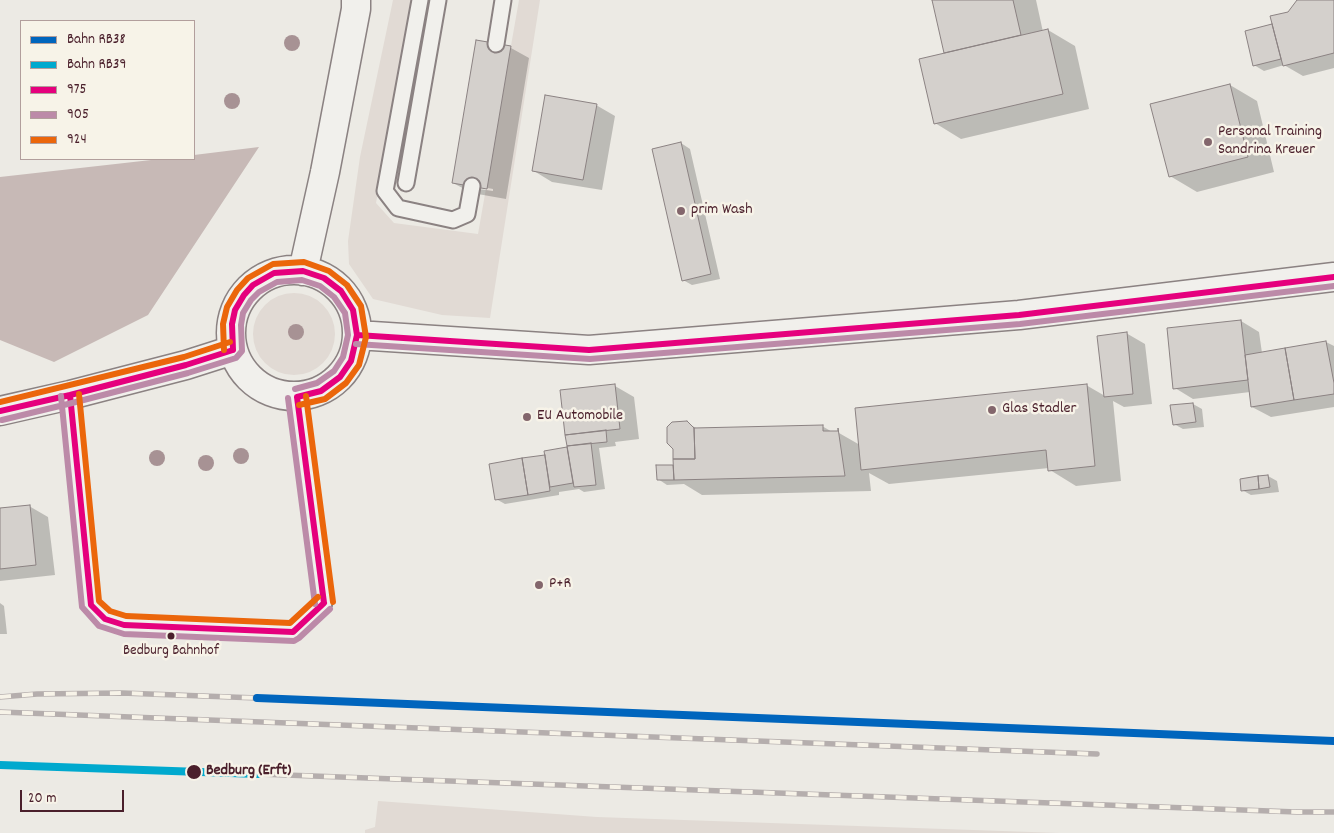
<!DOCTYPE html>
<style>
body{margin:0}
#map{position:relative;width:1334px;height:833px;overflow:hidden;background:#eceae4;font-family:Dekko,sans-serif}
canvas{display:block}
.legend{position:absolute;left:20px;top:20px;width:175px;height:140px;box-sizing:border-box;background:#f7f3e8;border:1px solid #b29e9c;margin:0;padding:6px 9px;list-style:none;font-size:15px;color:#4a1f2b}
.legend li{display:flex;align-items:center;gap:10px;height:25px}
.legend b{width:25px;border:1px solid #b29e9c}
.scale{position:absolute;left:20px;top:790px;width:104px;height:22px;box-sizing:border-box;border:2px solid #4a1f2b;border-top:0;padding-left:6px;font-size:15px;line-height:18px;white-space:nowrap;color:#4a1f2b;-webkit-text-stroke:4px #f7f3e8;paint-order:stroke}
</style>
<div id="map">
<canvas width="1334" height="833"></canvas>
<ul class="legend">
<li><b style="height:6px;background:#0065bd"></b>Bahn RB38</li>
<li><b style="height:6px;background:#00a9ce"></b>Bahn RB39</li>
<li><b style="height:6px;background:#e5007d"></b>975</li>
<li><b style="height:6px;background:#bc8aa8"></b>905</li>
<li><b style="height:6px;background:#eb660b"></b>924</li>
</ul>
<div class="scale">20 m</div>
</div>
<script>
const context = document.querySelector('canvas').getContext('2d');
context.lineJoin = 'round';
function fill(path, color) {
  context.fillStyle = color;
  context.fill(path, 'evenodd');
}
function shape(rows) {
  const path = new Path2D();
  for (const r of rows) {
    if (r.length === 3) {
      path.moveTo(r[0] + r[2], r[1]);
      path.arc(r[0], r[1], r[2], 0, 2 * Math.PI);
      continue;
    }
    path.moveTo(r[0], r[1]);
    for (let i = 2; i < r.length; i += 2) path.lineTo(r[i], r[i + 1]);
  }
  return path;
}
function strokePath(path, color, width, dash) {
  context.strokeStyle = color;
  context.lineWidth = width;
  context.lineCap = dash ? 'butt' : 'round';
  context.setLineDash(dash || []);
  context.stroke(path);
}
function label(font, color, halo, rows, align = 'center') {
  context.font = font + ' Dekko,sans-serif';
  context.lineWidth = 5;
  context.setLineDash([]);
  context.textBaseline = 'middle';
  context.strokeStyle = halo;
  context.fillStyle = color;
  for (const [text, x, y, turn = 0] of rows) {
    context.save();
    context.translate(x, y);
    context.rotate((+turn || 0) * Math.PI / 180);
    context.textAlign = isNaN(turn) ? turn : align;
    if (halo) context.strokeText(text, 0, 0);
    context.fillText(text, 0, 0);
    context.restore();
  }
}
const green = shape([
 [393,0,412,0,376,203,394,223,478,234,519,0,540,0,490,318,442,315,373,299,349,264,348,241,360,157],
 [294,334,41],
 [378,801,597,817,1060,833,365,833,365,830,375,827]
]);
const water = shape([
 [259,147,148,315,54,362,0,340,0,177,160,159,194,159,194,155]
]);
const shadow = shape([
 [933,0,1036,0,1043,32,1048,30,1075,46,1089,109,961,139,935,123,946,54],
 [1299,0,1334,0,1334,68,1303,76,1284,65,1264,71,1254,65,1246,32,1274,25,1289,13],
 [511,48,529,58,506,199,472,193,453,183],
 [472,185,493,189,493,191,472,188],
 [1230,85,1257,101,1274,172,1197,192,1170,176],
 [596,105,615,116,602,190,552,182,534,171],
 [681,143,690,149,720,279,692,285,683,280],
 [1241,321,1259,332,1262,353,1326,342,1334,346,1334,407,1271,417,1252,407,1250,392,1193,399,1175,388],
 [1126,333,1145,344,1152,404,1124,407,1113,401,1121,481,1076,486,1050,470,1049,468,889,484,869,473,871,491,702,495,684,484,667,485,658,479,673,466,675,467,687,423,698,429,822,426,834,433,839,433,860,445,1086,385,1105,396],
 [615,386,634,397,639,439,615,442,616,446,599,448,605,489,584,492,579,489,559,492,559,495,505,504,496,499,546,456,545,452,569,448],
 [1193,404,1202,409,1204,427,1183,429,1174,424],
 [1268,476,1277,481,1279,492,1251,495,1242,490],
 [29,506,48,517,55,575,0,581,0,509],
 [0,603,4,606,7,634,0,634]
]);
const building = shape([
 [932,0,1013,0,1021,35,944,53,932,0],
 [1297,0,1334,0,1334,53,1283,66,1270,16,1288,12,1297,0],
 [1272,24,1281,59,1253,66,1245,31,1272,24],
 [1048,29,1063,94,934,124,919,59,1048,29],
 [476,40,511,46,487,189,452,183,476,40],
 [1230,84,1248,157,1169,177,1150,104,1230,84],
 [545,95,597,104,583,180,532,171,545,95],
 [681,142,711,274,682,281,652,149,681,142],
 [1241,320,1248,380,1173,389,1167,328,1241,320],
 [1127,332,1133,394,1104,397,1097,336,1127,332],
 [1326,341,1334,383,1334,394,1294,400,1285,348,1326,341],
 [1285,348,1294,400,1251,407,1245,355,1285,348],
 [615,384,620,429,565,435,560,390,615,384],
 [1087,384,1095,466,1048,471,1046,450,861,470,855,408,1087,384],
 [1193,403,1196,422,1173,425,1170,405,1193,403],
 [687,421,694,428,695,459,673,459,673,449,667,443,667,427,672,422,687,421],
 [823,425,823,431,838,431,838,428,845,476,674,480,673,459,695,459,694,428,823,425],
 [606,430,607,442,567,446,565,435,606,430],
 [591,443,596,485,574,487,567,446,591,443],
 [567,447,573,483,550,487,544,451,567,447],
 [545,455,550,491,528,495,522,458,545,455],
 [522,458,528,495,495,500,489,464,522,458],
 [656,465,673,465,674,480,657,480,656,465],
 [1268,475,1270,487,1259,489,1258,476,1268,475],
 [1258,476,1259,489,1241,491,1240,479,1258,476],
 [30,505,36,565,0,569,0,508,30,505]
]);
const service = shape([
 [420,0,385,191,398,208,453,220,467,214,472,186],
 [496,44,503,0],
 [406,183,438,0],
 [70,395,91,605,105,619,124,625,293,632,324,603,297,397]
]);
const tertiary = shape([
 [294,333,63],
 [303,271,325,172,356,9,356,0],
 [357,335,589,350,1019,315,1334,277],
 [0,411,70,395,186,365,233,350]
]);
const rail = shape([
 [0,697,37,694,122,693,257,698],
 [0,712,1097,754],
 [258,774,1297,812,1334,812]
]);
const bus1 = shape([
 [357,335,589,350,1019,315,1334,277],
 [233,350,232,324,235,310,244,295,253,285,274,273,303,271,324,278,341,291,353,310,357,335,351,361,340,377,321,391,297,397],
 [70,395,91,605,105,619,124,625,293,632,324,603],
 [297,397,324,603],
 [0,411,70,395,186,365,233,350]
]);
const bus2 = shape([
 [356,344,590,359,1020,324,1334,286],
 [61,396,82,607,99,626,124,634,294,641,299,638,330,609],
 [288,398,315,604],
 [2,420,72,403,188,373,236,358,242,351,241,325,243,313,251,300,259,292,277,282,302,280,320,286,334,297,345,313,348,335,343,357,334,371,317,383,295,389]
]);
const bus3 = shape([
 [224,350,223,324,227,307,237,290,248,278,273,264,304,262,329,271,347,285,361,306,366,337,359,365,346,383,325,399,299,405],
 [79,394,99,601,110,611,126,616,290,623,318,597],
 [306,396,333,602],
 [0,402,184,357,230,342]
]);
const rail1 = shape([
 [257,698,1334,741]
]);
const rail2 = shape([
 [0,765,258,774]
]);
const trees = [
 [292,43],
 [232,101],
 [296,332],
 [241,456],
 [157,458],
 [206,463]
];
const markers = [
 [1208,142,5,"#83666c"],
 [681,211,5,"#83666c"],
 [992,410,5,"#83666c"],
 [527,417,5,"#83666c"],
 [539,585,5,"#83666c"],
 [171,636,4.5,"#4a1f2b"],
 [194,772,8,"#4a1f2b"]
];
const busNames = [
 ["Bedburg Bahnhof",171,652]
];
const poiNames = [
 ["Personal Training",1218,133],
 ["Sandrina Kreuer",1218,151],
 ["prim Wash",691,211],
 ["Glas Stadler",1002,410],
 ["EU Automobile",537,417],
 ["P+R",549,585]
];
const stopNames = [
 ["Bedburg (Erft)",206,772]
];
fill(green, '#e1dad4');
fill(water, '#c7b9b6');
fill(shadow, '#0003');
fill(building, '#d4d0cc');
strokePath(building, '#8b8282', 1);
strokePath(service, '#8b8282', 19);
strokePath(tertiary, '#8b8282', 31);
strokePath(service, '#f1f0ec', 15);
strokePath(tertiary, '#f1f0ec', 28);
strokePath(rail, '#b5aead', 5.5);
strokePath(rail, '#f7f3e8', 4, [11]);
strokePath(bus1, '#e5007d', 6);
strokePath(bus2, '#bc8aa8', 6);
strokePath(bus3, '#eb660b', 6);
strokePath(rail1, '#0065bd', 8);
strokePath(rail2, '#00a9ce', 8);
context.fillStyle = '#a79294';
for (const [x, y] of trees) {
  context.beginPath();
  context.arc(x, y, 8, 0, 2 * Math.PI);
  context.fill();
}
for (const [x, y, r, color] of markers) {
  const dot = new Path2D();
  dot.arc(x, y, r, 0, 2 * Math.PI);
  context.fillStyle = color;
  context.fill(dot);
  strokePath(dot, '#f7f3e8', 2);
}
label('15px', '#4a1f2b', '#f7f3e8', busNames);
label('16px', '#4a1f2b', '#f7f3e8', poiNames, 'left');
label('bold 16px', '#4a1f2b', '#f7f3e8', stopNames, 'left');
</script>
